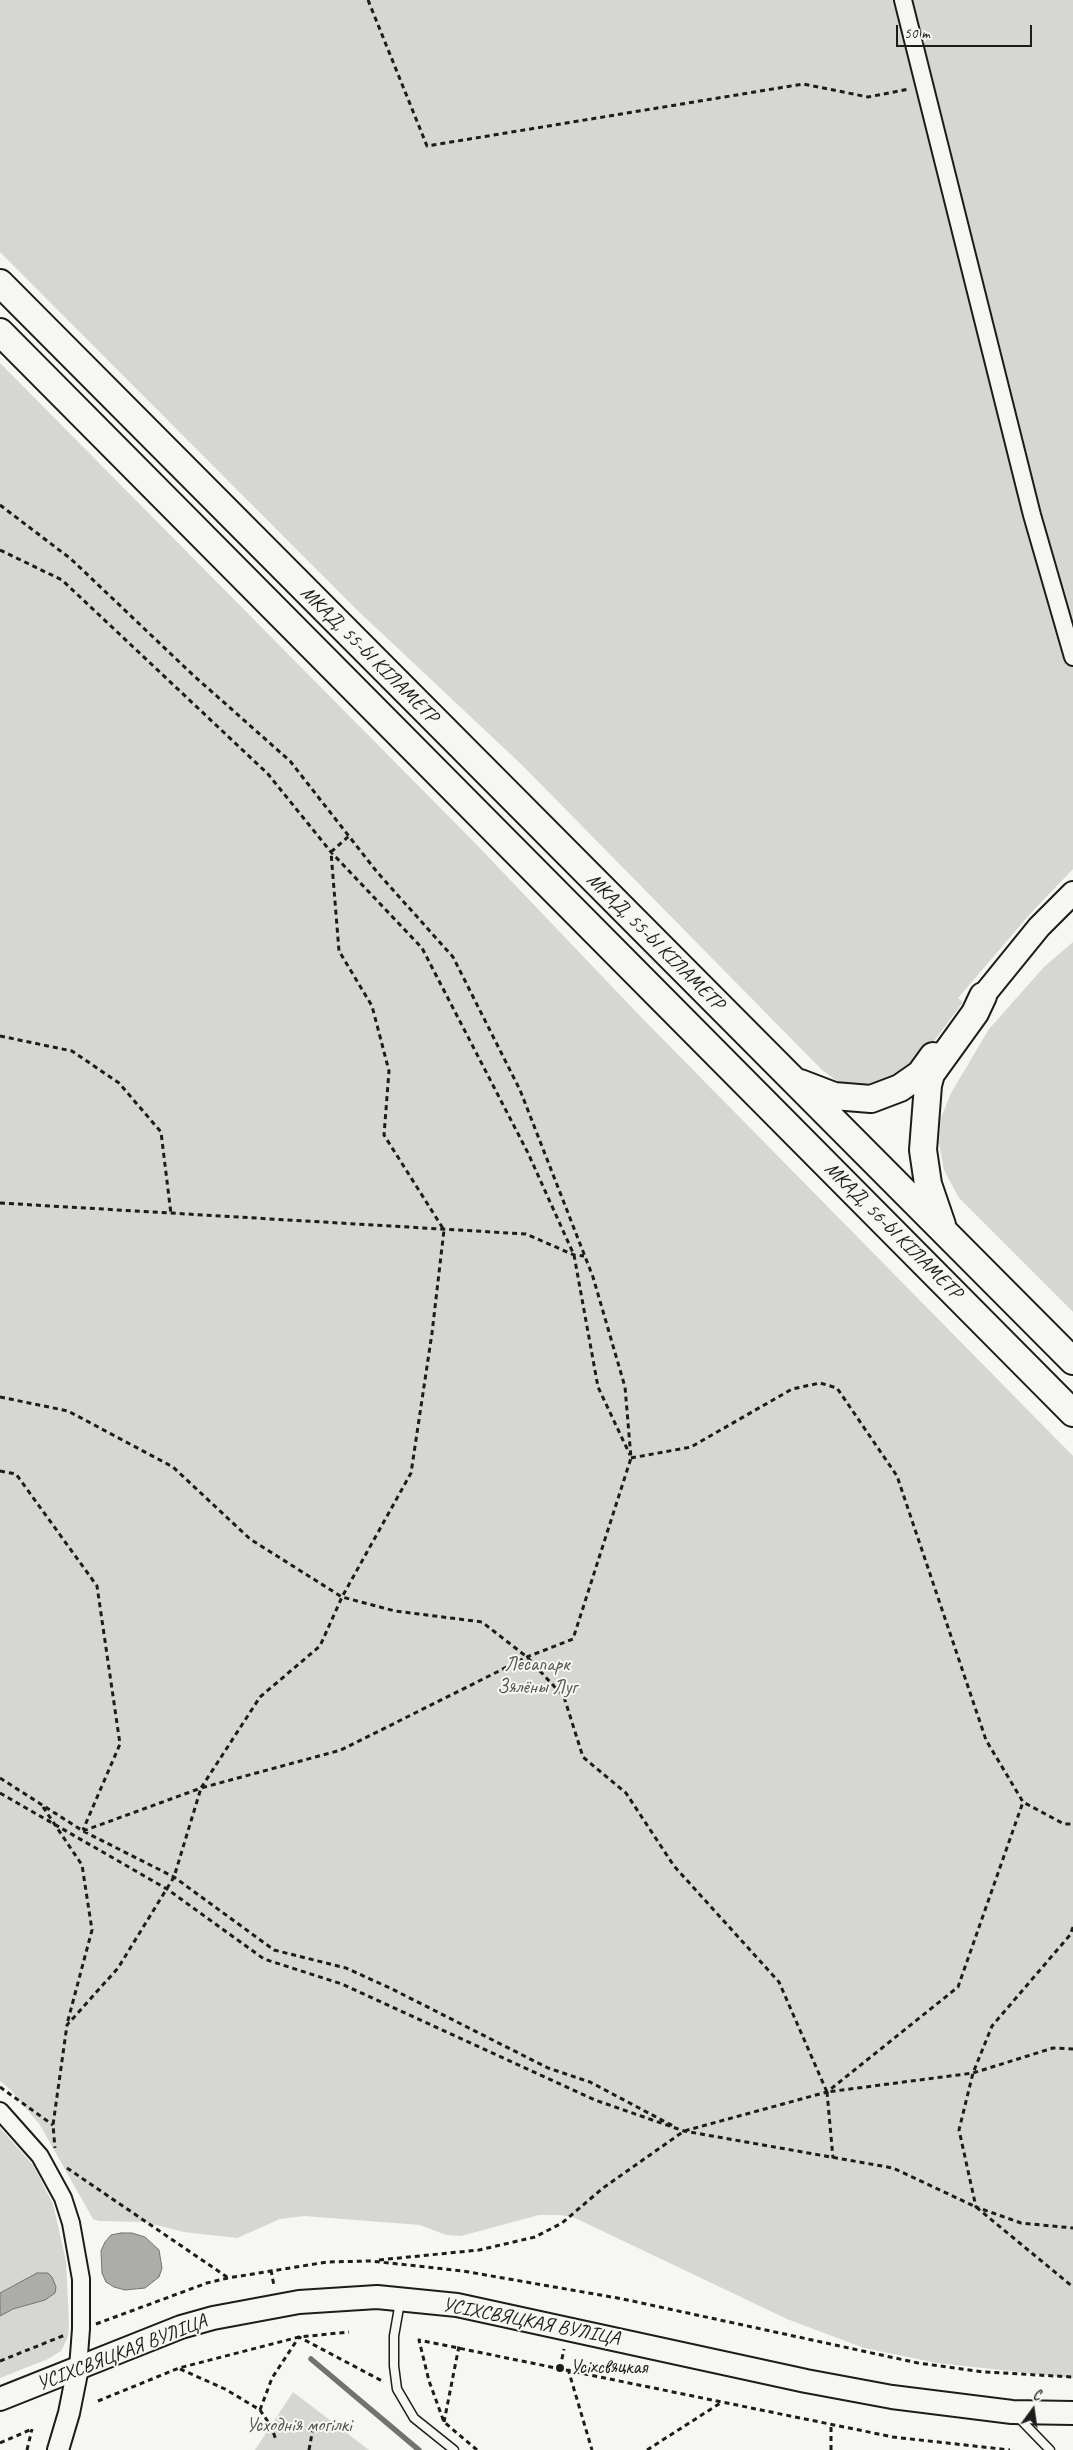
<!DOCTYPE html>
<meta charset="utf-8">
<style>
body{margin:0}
#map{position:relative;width:1073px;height:2450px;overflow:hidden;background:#f6f6f2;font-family:Caveat,sans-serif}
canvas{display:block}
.north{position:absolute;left:1008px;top:2385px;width:50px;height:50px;-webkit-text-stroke:4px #f6f6f2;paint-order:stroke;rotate:14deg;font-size:14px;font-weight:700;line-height:20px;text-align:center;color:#1c1c1c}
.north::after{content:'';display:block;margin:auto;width:18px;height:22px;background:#1c1c1c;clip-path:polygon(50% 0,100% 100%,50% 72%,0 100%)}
.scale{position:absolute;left:896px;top:25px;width:136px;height:22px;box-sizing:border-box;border:2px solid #1c1c1c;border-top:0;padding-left:6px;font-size:15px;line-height:18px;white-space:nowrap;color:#1c1c1c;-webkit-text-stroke:4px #f6f6f2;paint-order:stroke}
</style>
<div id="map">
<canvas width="1073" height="2450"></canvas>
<div class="north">С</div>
<div class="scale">50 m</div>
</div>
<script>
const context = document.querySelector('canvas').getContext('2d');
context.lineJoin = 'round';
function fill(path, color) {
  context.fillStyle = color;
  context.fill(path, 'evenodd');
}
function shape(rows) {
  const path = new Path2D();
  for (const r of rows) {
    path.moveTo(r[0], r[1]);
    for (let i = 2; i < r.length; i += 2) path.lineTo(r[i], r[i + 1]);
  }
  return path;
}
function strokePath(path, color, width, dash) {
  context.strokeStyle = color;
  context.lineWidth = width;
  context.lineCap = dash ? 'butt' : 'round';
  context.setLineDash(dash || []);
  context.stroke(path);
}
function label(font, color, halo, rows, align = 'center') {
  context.font = font + ' Caveat,sans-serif';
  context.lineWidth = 4;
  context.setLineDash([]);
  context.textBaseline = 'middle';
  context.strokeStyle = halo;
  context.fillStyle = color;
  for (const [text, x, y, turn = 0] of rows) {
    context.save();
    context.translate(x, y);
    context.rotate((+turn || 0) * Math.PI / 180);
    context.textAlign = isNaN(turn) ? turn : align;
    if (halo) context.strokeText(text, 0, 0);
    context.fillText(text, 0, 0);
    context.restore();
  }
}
const green = shape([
 [0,0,1073,0,1073,869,1030,914,958,998,963,1002,906,1079,873,1089,845,1087,822,1070,522,765,356,609,0,252],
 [0,363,474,842,640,1016,1073,1456,1073,2378,937,2363,864,2348,787,2319,573,2217,560,2215,539,2215,461,2236,446,2235,420,2225,304,2216,280,2219,237,2238,184,2232,144,2222,99,2221,93,2219,40,2125,10,2089,0,2081],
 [1073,942,1073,1312,959,1198,944,1170,939,1143,941,1118,951,1093,989,1029,1044,967],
 [0,2128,33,2165,53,2204,66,2261,69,2323,68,2337,61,2351,48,2359,0,2378,0,2316,13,2309,45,2300,15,2284,0,2293],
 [293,2392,369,2450,255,2450]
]);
const water = shape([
 [121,2233,132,2233,145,2237,159,2250,162,2268,159,2277,145,2288,125,2290,114,2287,106,2282,102,2273,101,2251,105,2242,111,2235,121,2233],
 [37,2273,48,2273,52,2277,56,2287,55,2293,45,2300,13,2309,0,2316,0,2293,37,2273]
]);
const stream = shape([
 [311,2359,419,2450]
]);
const path = shape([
 [368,0,427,146,803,84,868,97,909,89],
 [0,505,71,559,193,675,290,761,377,872,453,957,520,1090,593,1277,625,1387,631,1458,573,1639,527,1657,341,1750,201,1788,174,1877,118,1968,67,2025,53,2125,55,2148],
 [0,550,62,580,268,774,331,852,422,948,528,1153,574,1255,598,1387,630,1455],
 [0,1036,72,1051,119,1083,161,1132,171,1214],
 [0,1203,526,1234,574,1255,584,1256],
 [0,1397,68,1411,173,1467,250,1539,342,1597,395,1611,482,1622,527,1657,564,1697,583,1757,626,1793,674,1866,779,1982,827,2092,973,2073,1053,2048,1073,2049],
 [631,1458,691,1447,792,1389,820,1383,837,1388,897,1476,986,1740,1023,1802,1064,1824,1073,1824],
 [0,1471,16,1474,97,1586,120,1744,83,1830],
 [0,1778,83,1831,174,1877,274,1950,346,1968,392,1989,548,2068,590,2082,675,2127],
 [0,1793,167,1889,264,1959,342,1984,595,2100,684,2131,893,2168,976,2207,1073,2287],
 [43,1807,82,1865,92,1930,67,2024],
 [83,1831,201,1788,260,1697,320,1646,342,1597,411,1473,432,1333,444,1230,384,1135,389,1071,372,1006,339,951,331,852,349,836],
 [1073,1927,1070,1935,992,2026,973,2073,959,2130,976,2207,1021,2223,1073,2228],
 [0,2087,53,2125],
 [827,2092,833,2158],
 [67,2168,227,2277],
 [379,2260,479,2250,535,2237,562,2223,603,2188,684,2131,827,2092,958,1987,1023,1802],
 [271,2270,274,2286],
 [96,2324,207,2283,228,2278,327,2262,371,2261,463,2271,623,2299,918,2363,984,2372,1073,2377],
 [0,2361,65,2335],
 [560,2368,564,2349],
 [180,2369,225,2389,260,2410,271,2426,276,2440],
 [568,2369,592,2450],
 [98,2401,179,2368,299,2337,349,2332],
 [260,2410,272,2378,299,2337,384,2382],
 [444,2422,459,2346],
 [0,2443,32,2429],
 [27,2450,32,2429],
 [309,2450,313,2428],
 [477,2450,444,2422,429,2381,419,2340,893,2437,1010,2450],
 [647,2450,722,2402],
 [831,2450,831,2424]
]);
const service = shape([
 [400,2302,394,2336,394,2366,397,2389,414,2418,454,2450],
 [1017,2416,1050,2450]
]);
const minor = shape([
 [903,0,1032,515,1073,657],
 [0,2111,40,2156,63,2198,71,2223,81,2279,81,2329,78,2368]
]);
const tertiary = shape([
 [58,2450,69,2413,78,2368]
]);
const secondary = shape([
 [983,996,1039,927,1073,893],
 [0,2399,181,2327,213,2318,299,2302,377,2297,457,2305,806,2381,892,2397,1012,2412,1073,2413]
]);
const trunk = shape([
 [0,283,1073,1361],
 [0,332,1073,1413],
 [800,1083,834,1096,871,1099,900,1088,920,1074,933,1056],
 [942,1225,928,1184,923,1150,928,1085,931,1074,975,1013,983,996]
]);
const markers = [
 [560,2368,5,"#1c1c1c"]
];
const streetNames = [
 ["МКАД, 55-Ы КІЛАМЕТР",369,655,45],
 ["МКАД, 55-Ы КІЛАМЕТР",655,942,45],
 ["МКАД, 56-Ы КІЛАМЕТР",893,1231,45],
 ["УСІХСВЯЦКАЯ ВУЛІЦА",531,2322,11],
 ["УСІХСВЯЦКАЯ ВУЛІЦА",122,2353,-21]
];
const parkNames = [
 ["Лесапарк",537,1665],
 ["Зялёны Луг",537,1688],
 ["Усходнія могілкі",299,2426]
];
const poiNames = [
 ["Усіхсвяцкая",570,2368]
];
fill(green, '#d6d6d2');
fill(water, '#acaca9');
strokePath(water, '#727271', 1);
strokePath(stream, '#727271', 5.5);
strokePath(service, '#1c1c1c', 11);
strokePath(minor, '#1c1c1c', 20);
strokePath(tertiary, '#1c1c1c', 24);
strokePath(secondary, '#1c1c1c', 26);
strokePath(trunk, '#1c1c1c', 30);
strokePath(path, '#1c1c1c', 3, [5, 4]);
strokePath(service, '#f6f6f2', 8);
strokePath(minor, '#f6f6f2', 16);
strokePath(tertiary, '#f6f6f2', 20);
strokePath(secondary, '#f6f6f2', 22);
strokePath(trunk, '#f6f6f2', 26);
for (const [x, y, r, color] of markers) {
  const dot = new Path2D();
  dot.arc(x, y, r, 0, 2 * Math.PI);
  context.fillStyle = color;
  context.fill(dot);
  strokePath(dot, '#f6f6f2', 2);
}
label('20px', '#1c1c1c', '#f6f6f2', streetNames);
label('20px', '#545453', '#f6f6f2', parkNames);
label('20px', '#1c1c1c', '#f6f6f2', poiNames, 'left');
</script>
